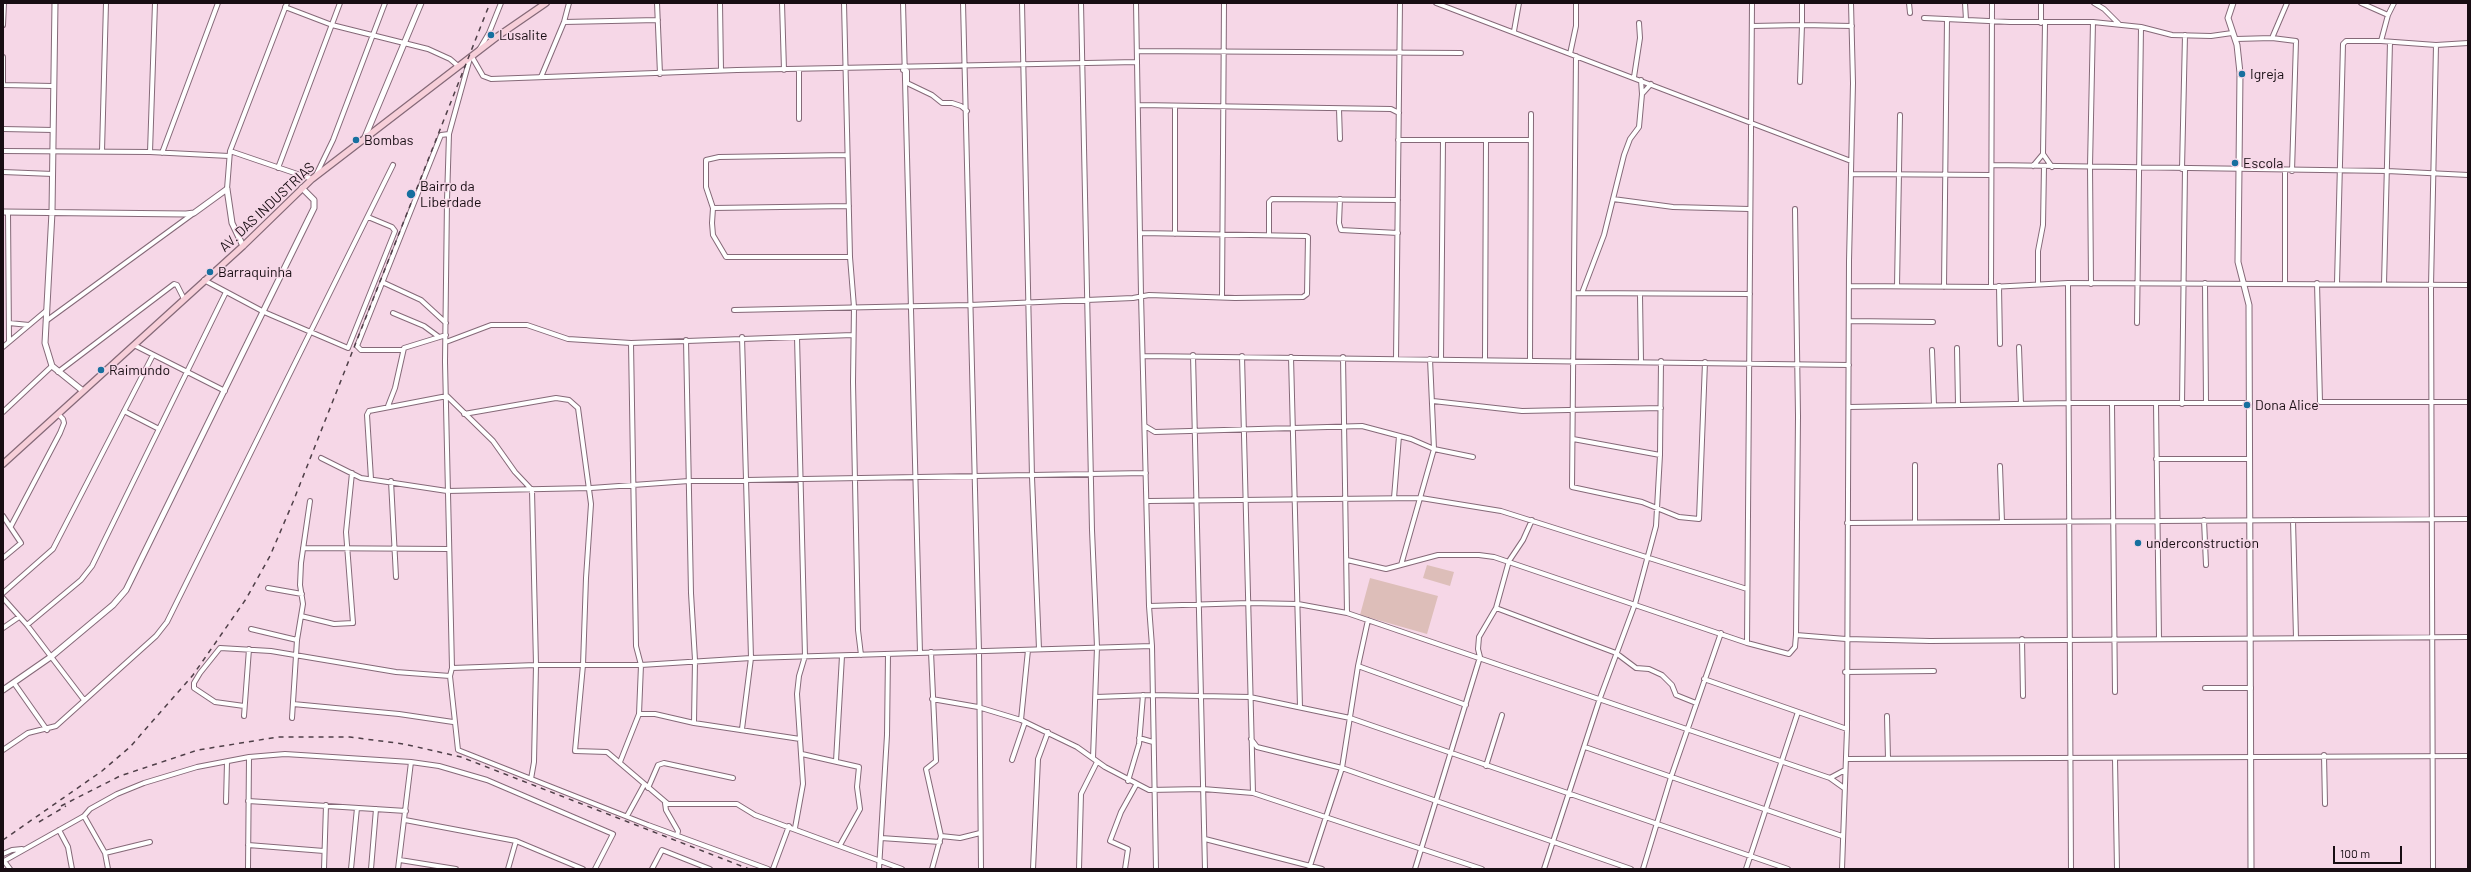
<!DOCTYPE html>
<style>
body{margin:0}
#map{position:relative;width:2471px;height:872px;overflow:hidden;background:#f6d7e7;font-family:Barlow,sans-serif}
canvas{display:block}
.frame{position:absolute;inset:0;border:4px solid #180d13;pointer-events:none}
.scale{position:absolute;left:2333px;top:846px;width:69px;height:18px;box-sizing:border-box;border:2px solid #180d13;border-top:0;padding-left:5px;font-size:12px;line-height:14px;white-space:nowrap;color:#180d13;-webkit-text-stroke:3px #f6d7e7;paint-order:stroke}
</style>
<div id="map">
<canvas width="2471" height="872"></canvas>
<div class="frame"></div>
<div class="scale">100 m</div>
</div>
<script>
const context = document.querySelector('canvas').getContext('2d');
context.lineJoin = 'round';
function fill(path, color) {
  context.fillStyle = color;
  context.fill(path, 'evenodd');
}
function shape(rows) {
  const path = new Path2D();
  for (const r of rows) {
    path.moveTo(r[0], r[1]);
    for (let i = 2; i < r.length; i += 2) path.lineTo(r[i], r[i + 1]);
  }
  return path;
}
function strokePath(path, color, width, dash) {
  context.strokeStyle = color;
  context.lineWidth = width;
  context.lineCap = dash ? 'butt' : 'round';
  context.setLineDash(dash || []);
  context.stroke(path);
}
function label(font, color, halo, rows, align = 'center') {
  context.font = font + ' Barlow,sans-serif';
  context.lineWidth = 3;
  context.setLineDash([]);
  context.textBaseline = 'middle';
  context.strokeStyle = halo;
  context.fillStyle = color;
  for (const [text, x, y, turn = 0] of rows) {
    context.save();
    context.translate(x, y);
    context.rotate((+turn || 0) * Math.PI / 180);
    context.textAlign = isNaN(turn) ? turn : align;
    if (halo) context.strokeText(text, 0, 0);
    context.fillText(text, 0, 0);
    context.restore();
  }
}
const green = shape([
 [1427,565,1454,572,1450,586,1423,578],
 [1370,578,1438,596,1427,634,1360,615]
]);
const minor = shape([
 [657,3,660,74],
 [720,3,721,70],
 [782,3,784,70],
 [844,3,850,257,854,307,853,382,858,630,861,655],
 [903,3,920,653],
 [963,3,979,651,981,869],
 [1022,3,1032,477,1039,649],
 [1081,3,1092,530,1097,647,1093,758],
 [1136,3,1141,295,1149,606,1152,646,1156,869],
 [1436,3,1851,161],
 [1909,3,1910,13],
 [1965,3,1966,20],
 [2041,3,2041,23],
 [2094,3,2104,9,2119,24],
 [2361,3,2388,15],
 [285,7,332,25,428,49,450,59,457,65,456,68],
 [1924,18,2010,22,2093,22,2141,27,2172,35,2211,36,2232,33],
 [564,22,658,20],
 [2045,23,2043,154,2052,167],
 [3,25,4,3],
 [1752,26,1802,25,1802,3],
 [1514,31,1519,3],
 [2272,38,2287,3],
 [2236,39,2272,38,2296,41,2292,171],
 [2381,41,2436,45],
 [479,50,489,33,501,3],
 [1137,51,1461,53],
 [1570,54,1576,26,1576,3],
 [1576,56,1572,487,1642,502,1679,517,1699,519,1705,362],
 [3,57,3,85],
 [472,57,483,76,491,79,737,70,1137,62],
 [470,58,449,134,447,200,445,362,452,668,450,676,458,750,648,825,768,869],
 [799,69,799,119],
 [903,70,907,71,907,83,932,95,942,103,952,103,961,106,967,111],
 [541,77,564,22,569,3],
 [1634,77,1640,38,1639,23],
 [1641,80,1642,94],
 [1800,82,1802,25,1852,26],
 [3,85,53,86],
 [1139,105,1391,109,1399,113],
 [1175,106,1175,234],
 [1339,109,1340,139],
 [3,129,53,130],
 [1398,140,1530,140],
 [3,151,150,152,229,156],
 [102,151,106,3],
 [230,151,312,179],
 [150,152,155,3],
 [162,153,218,3],
 [1992,165,2387,171,2468,175],
 [2033,166,2043,154],
 [278,168,340,3],
 [2182,169,2185,35],
 [2285,170,2285,284],
 [3,172,53,174],
 [1851,174,1991,175],
 [316,175,333,140,385,3],
 [227,189,230,151,287,3],
 [1340,199,1339,223,1341,230,1398,233],
 [1613,199,1673,207,1749,209],
 [849,206,713,208,712,223,713,235,726,257,850,257],
 [713,208,706,187,706,160,719,157,847,155],
 [8,212,9,341],
 [1269,235,1269,202,1272,199,1398,200],
 [204,280,264,312,348,348,395,231,392,227,368,217],
 [382,282,421,300,446,323],
 [2068,283,2071,869],
 [2205,283,2206,403],
 [2317,283,2320,402,2468,402],
 [2337,283,2343,44,2346,41,2381,41,2388,15,2394,3],
 [2038,284,2038,251,2043,225,2044,166],
 [2091,284,2090,166,2093,22],
 [2384,284,2390,42],
 [1849,286,1991,287,2068,283,2468,285],
 [1897,286,1900,115],
 [1999,286,2000,344],
 [1944,287,1947,19],
 [1991,287,1992,3],
 [1574,293,1750,294],
 [1582,293,1604,235,1624,155,1630,139,1639,127,1642,94,1651,84],
 [1640,295,1641,361],
 [1222,297,1224,3],
 [734,310,970,305,1133,298,1149,295,1235,298,1303,297,1307,294,1308,237,1306,236,1141,233],
 [393,313,424,326,439,337],
 [46,321,194,213],
 [1849,321,1933,322],
 [9,323,29,325],
 [2137,323,2141,27],
 [742,337,751,658,742,729],
 [686,340,691,593,695,660,694,723],
 [446,342,491,325,527,325,568,339,631,343,853,335],
 [134,345,225,391],
 [3,347,47,310],
 [2019,347,2021,404],
 [1957,348,1958,405],
 [403,350,361,350,357,346,441,135,449,134],
 [1932,350,1934,405],
 [1193,355,1205,869],
 [1143,356,1849,365],
 [1242,356,1253,793],
 [1291,357,1300,707],
 [1343,357,1347,613],
 [1396,359,1400,3],
 [1441,359,1443,140],
 [1485,359,1486,140],
 [1530,359,1531,114],
 [58,372,174,284,177,285,184,299],
 [1433,401,1522,411,1661,408],
 [2156,403,2159,639],
 [2112,404,2115,692],
 [2182,404,2185,169],
 [388,406,395,388,404,348,446,335],
 [1849,407,2070,403,2250,403],
 [124,411,159,429],
 [3,412,52,366],
 [464,414,556,398,569,400,578,408,591,504,586,578,583,665,575,751,607,752,668,804,737,804,755,815,902,869],
 [1145,426,1155,432,1362,426,1411,439,1434,449,1473,457],
 [1573,439,1660,455],
 [321,458,361,478,447,491,591,488,689,481,1146,473],
 [2156,459,2250,459],
 [2000,466,2002,522],
 [371,479,367,415,369,411,447,396,493,441,515,472,532,490,536,665,534,762,531,779],
 [391,481,396,577],
 [1394,498,1399,436],
 [1148,501,1421,498,1501,511,1747,589],
 [3,516,21,543,3,558],
 [2204,520,2206,565],
 [2293,520,2296,638],
 [1915,522,1915,465],
 [1847,523,2468,519],
 [11,526,60,433,64,423,63,419,58,414],
 [303,548,448,549],
 [1347,560,1386,569,1438,555,1479,555,1494,557,1747,643,1789,654,1795,647,1796,635,1798,416,1795,209],
 [1401,565,1434,449,1430,359],
 [268,588,302,594],
 [3,593,53,549,153,355],
 [3,598,27,625,84,700],
 [1149,606,1249,603,1298,604,1347,613,1830,778,1844,788],
 [1496,608,1616,653,1636,668,1649,669,1662,675,1672,685,1676,695,1696,703],
 [301,616,334,624,353,623,346,532,352,473],
 [27,625,81,580,92,566,226,292],
 [3,628,19,617],
 [251,629,297,640],
 [1796,635,1846,639,1930,641,2468,637],
 [2022,639,2023,696],
 [1747,643,1752,3],
 [931,652,936,761,926,769,941,836,932,869],
 [1358,666,1466,705],
 [452,668,536,665,641,665,751,658,1152,646],
 [1845,672,1934,671],
 [1704,679,1847,729],
 [14,683,47,730],
 [2205,688,2251,688],
 [1096,697,1152,695,1250,697,1350,718,1788,869],
 [932,699,978,707,1021,720,1077,747,1105,767,1149,790,1203,789,1253,793,1482,869],
 [293,704,399,714,453,722],
 [244,706,215,702,194,688,194,683,200,673,220,648,271,651,396,672,450,676],
 [639,714,655,714,694,723,800,739],
 [244,716,249,649],
 [1887,716,1888,759],
 [292,718,297,640,303,604,300,585,301,563,310,501],
 [1021,720,1028,650],
 [1139,738,1153,742],
 [1251,739,1257,747,1342,768,1631,869],
 [1585,747,1842,836],
 [3,750,28,733,56,726,156,636,167,622,393,165],
 [802,754,859,767,857,787,860,809,840,845],
 [2324,755,2325,804],
 [1846,759,2468,756],
 [2115,759,2117,869],
 [1012,760,1025,722],
 [836,761,842,656],
 [620,762,639,714,641,665,636,646,631,343],
 [1486,766,1502,715],
 [1830,778,1845,770],
 [1128,781,1139,744,1143,695],
 [648,788,658,765,664,763,733,778],
 [248,801,406,811],
 [226,802,227,762],
 [665,803,666,810,678,831,677,836],
 [84,816,105,853,108,869],
 [627,816,644,785],
 [405,820,516,841,583,869],
 [795,828,803,784,797,694,799,676,805,656,797,337],
 [59,830,68,847,72,869],
 [941,836,960,838,980,833],
 [881,838,940,842],
 [1205,839,1322,869],
 [248,845,324,851],
 [105,853,150,842],
 [3,854,12,850,22,849],
 [400,860,456,869],
 [10,869,4,861,84,816,90,809,117,794,144,783,197,767,249,757,285,754,411,762,439,766,487,780,613,834,595,869],
 [248,869,249,757],
 [324,869,326,805],
 [351,869,357,808],
 [371,869,376,809],
 [398,869,411,762],
 [508,869,516,841],
 [652,869,662,850,710,869],
 [773,869,789,826],
 [879,869,887,735,888,654],
 [1033,869,1038,759,1048,732],
 [1079,869,1081,794,1097,762],
 [1125,869,1128,849,1110,841,1121,812,1136,785],
 [1309,869,1342,768,1358,666,1368,620],
 [1415,869,1480,657,1478,649,1479,637,1496,608,1509,561,1523,540,1532,520],
 [1544,869,1600,698,1635,604,1656,526,1660,455,1661,361],
 [1643,869,1671,777,1721,633],
 [1746,869,1798,712],
 [1842,869,1847,729,1849,261,1853,83,1851,3],
 [2433,869,2431,286,2436,45,2468,43]
]);
const tertiary = shape([
 [55,3,52,212,45,343,52,366,83,391],
 [2233,3,2228,18,2237,45,2240,73,2238,262,2249,305,2251,869],
 [365,137,421,3],
 [227,189,232,223,243,246],
 [3,212,186,214,194,213,227,189],
 [3,690,52,656,113,605,126,590,314,208,314,200,302,188]
]);
const secondary = shape([
 [3,464,243,246,312,179,498,36,546,3]
]);
const rail = shape([
 [61,806,120,776,198,750,278,737,350,737,404,744,461,757,749,869],
 [39,822,66,806],
 [3,840,102,771,130,747,193,675,246,599,270,556,293,502,490,3]
]);
const markers = [
 [491,35,4,"#17709f"],
 [2242,74,4,"#17709f"],
 [356,140,4,"#17709f"],
 [2235,163,4,"#17709f"],
 [411,194,5,"#17709f"],
 [210,272,4,"#17709f"],
 [101,370,4,"#17709f"],
 [2247,405,4,"#17709f"],
 [2138,543,4,"#17709f"]
];
const poiNames = [
 ["Lusalite",499,35],
 ["Igreja",2250,74],
 ["Bombas",364,140],
 ["Escola",2243,163],
 ["Bairro da",420,186],
 ["Liberdade",420,202],
 ["Barraquinha",218,272],
 ["Raimundo",109,370],
 ["Dona Alice",2255,405],
 ["underconstruction",2146,543]
];
const streetNames = [
 ["AV. DAS INDUSTRIAS",267,207,-43]
];
fill(green, '#ddbeb9');
strokePath(minor, '#856978', 6);
strokePath(tertiary, '#856978', 7);
strokePath(secondary, '#856978', 8);
strokePath(minor, '#fff', 4);
strokePath(tertiary, '#fff', 5);
strokePath(secondary, '#f7cfd9', 5.5);
strokePath(rail, '#4f3f48', 1.5, [5, 5]);
for (const [x, y, r, color] of markers) {
  const dot = new Path2D();
  dot.arc(x, y, r, 0, 2 * Math.PI);
  context.fillStyle = color;
  context.fill(dot);
  strokePath(dot, '#f6d7e7', 1.5);
}
label('14px', '#180d13', '#f6d7e7', poiNames, 'left');
label('14px', '#180d13', '#f6d7e7', streetNames);
</script>
